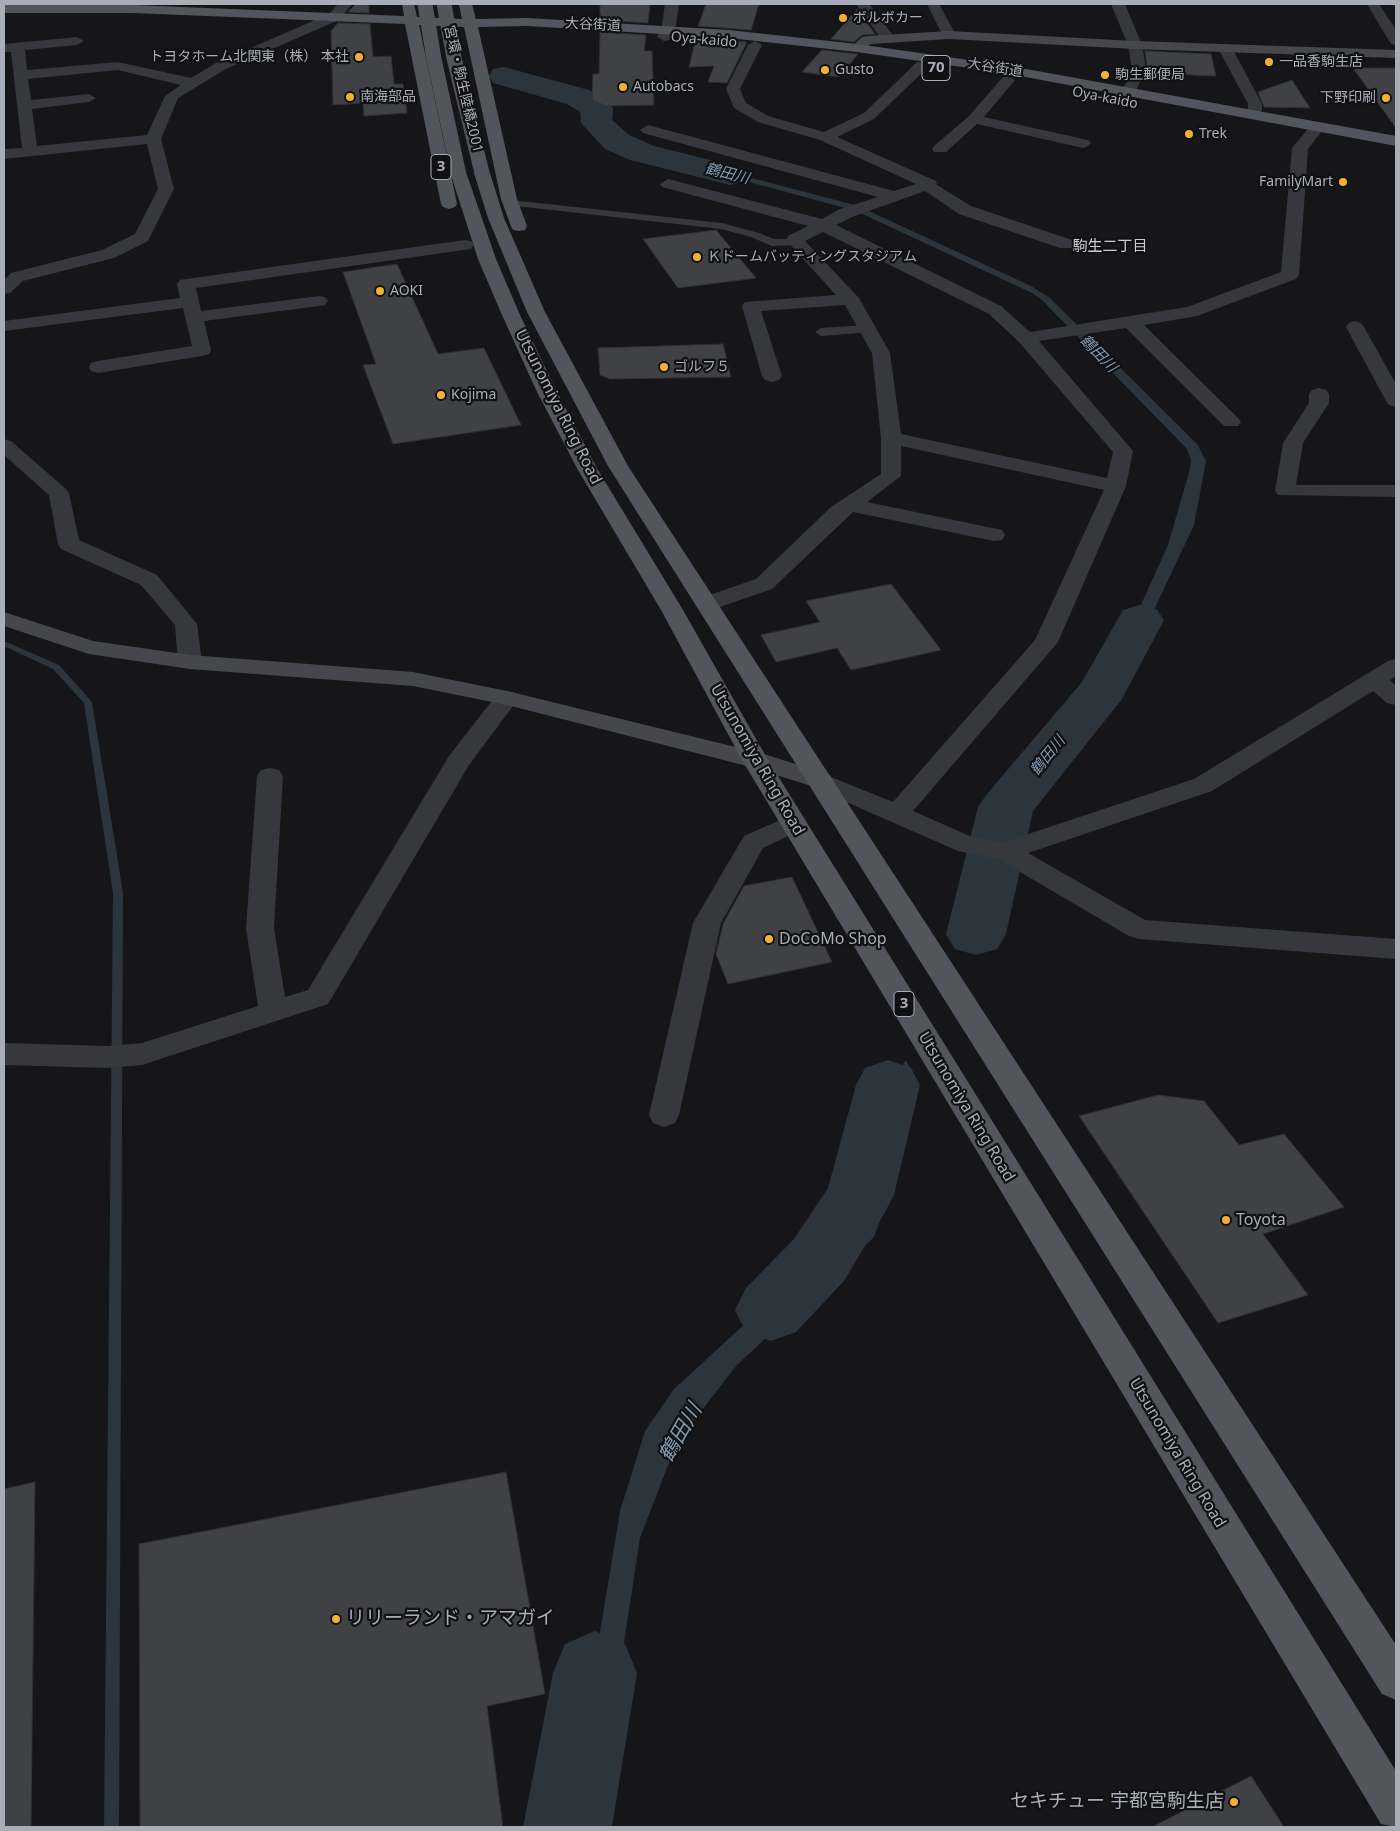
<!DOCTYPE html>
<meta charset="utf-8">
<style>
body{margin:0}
#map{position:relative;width:1400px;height:1831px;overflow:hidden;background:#161618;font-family:"Noto Sans",sans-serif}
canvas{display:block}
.frame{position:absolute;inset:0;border:5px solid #a8adb8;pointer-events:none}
</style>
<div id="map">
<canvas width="1400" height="1831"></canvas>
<div class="frame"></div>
</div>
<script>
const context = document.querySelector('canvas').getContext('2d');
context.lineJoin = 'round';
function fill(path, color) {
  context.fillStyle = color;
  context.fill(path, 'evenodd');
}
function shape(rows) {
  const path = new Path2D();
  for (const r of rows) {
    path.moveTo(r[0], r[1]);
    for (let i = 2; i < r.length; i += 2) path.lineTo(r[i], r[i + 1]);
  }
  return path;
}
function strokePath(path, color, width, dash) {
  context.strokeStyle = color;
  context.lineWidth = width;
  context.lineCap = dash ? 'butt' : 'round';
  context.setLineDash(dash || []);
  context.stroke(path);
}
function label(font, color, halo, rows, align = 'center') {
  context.font = font + ' "Noto Sans","Noto Sans JP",sans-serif';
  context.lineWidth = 4.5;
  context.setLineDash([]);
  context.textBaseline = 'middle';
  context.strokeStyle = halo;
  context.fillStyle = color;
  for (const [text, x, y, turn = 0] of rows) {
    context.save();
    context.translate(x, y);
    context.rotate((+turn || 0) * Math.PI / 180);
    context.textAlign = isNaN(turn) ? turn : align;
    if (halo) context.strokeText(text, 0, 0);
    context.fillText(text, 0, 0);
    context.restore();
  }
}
const water = shape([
 [509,77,572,92,585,97,596,104,600,113,601,123,606,131,617,138,657,153,858,206,1031,286,1050,298,1197,444,1206,461,1194,525,1113,697,1090,731,1011,814,1007,829,996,940,978,938,993,811,1096,704,1168,545,1190,469,1191,460,1187,449,1042,300,1032,293,856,211,654,156,620,143,599,131,592,122,592,112,585,102,568,94,504,80],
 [906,1060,913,1075,892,1122,889,1197,874,1237,737,1365,677,1442,640,1538,596,1827,568,1827,620,1511,645,1431,674,1389,857,1221,867,1193,870,1170,872,1124,881,1097]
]);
const stream = shape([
 [4,641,59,665,92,702,123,893,119,1827,104,1827,113,893,84,703,53,669,4,646,4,641]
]);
const river = shape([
 [504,67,589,90,608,102,613,109,612,120,629,135,654,146,742,168,747,175,742,182,730,185,630,160,605,149,581,123,580,112,567,104,493,83,489,76,493,69,504,67],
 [1140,605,1157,610,1164,620,1122,699,1033,811,1006,934,997,949,976,955,955,949,946,934,978,807,987,794,1082,682,1123,610,1140,605],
 [888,1060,911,1068,920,1085,894,1195,884,1214,844,1281,796,1332,771,1341,746,1332,735,1310,746,1288,794,1239,828,1188,856,1085,865,1068,888,1060],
 [595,1631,625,1644,637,1673,612,1827,523,1827,553,1673,565,1644,595,1631]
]);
const building = shape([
 [356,4,369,4,369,13,348,12,356,4],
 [600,4,650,4,648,23,600,20,600,4],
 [706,4,759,4,751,30,698,26,706,4],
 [857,9,875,34,862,35,854,42,831,39,857,9],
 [338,23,370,24,373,57,391,56,394,84,403,84,407,113,364,116,363,103,333,105,331,31,338,23],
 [600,32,646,35,644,51,652,51,654,105,606,106,592,100,593,74,599,74,600,32],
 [696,38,747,42,727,83,708,82,714,66,689,67,696,38],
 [822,50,857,54,858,54,839,77,802,72,822,50],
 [1145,51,1211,54,1216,76,1148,73,1145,51],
 [1353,68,1396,68,1396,128,1353,68],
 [1292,80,1310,108,1264,107,1258,92,1292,80],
 [716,230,756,278,678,288,643,239,716,230],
 [397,264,438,354,484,348,521,425,393,444,363,365,376,364,343,272,397,264],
 [723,344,731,377,610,379,600,375,598,348,723,344],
 [891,584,941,650,851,670,837,648,776,662,761,635,820,622,806,601,891,584],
 [792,877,832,962,728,984,716,954,723,924,744,886,792,877],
 [1158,1095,1204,1101,1239,1145,1284,1134,1344,1207,1263,1234,1308,1295,1218,1323,1079,1116,1158,1095],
 [506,1472,545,1694,487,1706,503,1827,140,1827,139,1544,506,1472],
 [35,1482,31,1827,4,1827,4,1489,35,1482],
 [1251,1776,1284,1827,1152,1827,1251,1776]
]);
const lane = shape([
 [511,200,722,223,759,233,774,239,796,239,802,242,796,245,772,246,751,237,721,229,507,205,505,203,511,200],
 [868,325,874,329,872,332,821,336,815,332,821,328,868,325]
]);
const street = shape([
 [338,4,352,4,339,20,226,69,178,98,161,139,174,189,148,241,114,258,23,281,10,293,4,294,4,280,11,273,102,250,135,234,158,189,147,144,4,159,4,149,22,148,11,52,4,52,4,44,77,37,84,41,77,45,25,50,27,70,118,62,191,78,216,63,329,14,338,4],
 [118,70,181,85,165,96,147,135,37,146,32,109,89,102,96,98,89,94,31,100,28,79,118,70],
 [665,4,679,4,676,25,669,40,664,41,657,37,662,25,665,4],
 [856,4,869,4,895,38,893,41,883,41,856,4],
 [927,4,939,4,956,35,954,38,944,38,927,4],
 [1111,4,1125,4,1142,45,1146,69,1136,90,1122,103,1117,104,1110,100,1125,85,1132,69,1128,45,1111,4],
 [1367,4,1379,4,1396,30,1396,45,1391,44,1367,4],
 [755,41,762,45,740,89,746,103,768,116,824,132,864,113,917,62,927,62,929,65,927,68,874,119,837,137,936,181,937,185,971,206,1072,240,1075,244,1072,248,1060,248,959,214,925,191,852,217,836,225,1001,306,1030,332,1187,307,1281,272,1292,148,1312,124,1322,124,1325,127,1308,149,1299,275,1296,279,1197,316,1144,325,1238,418,1241,422,1238,426,1224,426,1126,328,1039,341,1133,451,1126,486,1058,642,913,811,972,837,1004,842,1194,779,1388,661,1396,659,1396,676,1390,680,1396,686,1396,705,1387,703,1373,691,1212,791,1028,853,1145,920,1396,939,1396,959,1139,939,1129,936,998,859,958,851,812,787,808,781,812,775,821,773,893,802,1035,640,1104,490,901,446,901,476,867,502,1002,530,1005,535,1002,540,994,541,853,512,772,589,714,609,706,611,698,609,695,604,698,599,756,579,831,507,881,474,881,438,872,353,845,305,761,311,782,376,779,380,772,382,765,380,762,376,742,306,745,302,836,295,786,240,788,236,808,226,662,187,660,184,668,179,822,219,840,209,878,197,643,133,640,130,648,125,894,191,916,184,820,140,758,122,734,108,726,89,748,45,755,41],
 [823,232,989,314,1019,342,1113,452,1107,478,901,434,890,353,859,298,805,241,823,232],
 [1225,44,1232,48,1262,104,1262,110,1256,117,1251,119,1243,114,1248,109,1248,104,1218,48,1225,44],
 [1008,76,1015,80,984,117,1088,140,1091,143,1088,146,1083,148,977,124,946,152,934,152,932,149,934,146,969,116,1003,77,1008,76],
 [465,240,471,241,474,245,471,249,196,288,201,311,319,296,325,297,328,301,325,305,319,306,204,321,211,350,209,354,202,356,98,373,91,371,89,367,91,363,98,361,192,346,183,308,4,331,4,321,180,298,177,284,180,280,186,279,465,240],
 [1355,321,1361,323,1364,327,1396,384,1396,407,1389,405,1386,401,1346,327,1349,323,1355,321],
 [1319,388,1326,390,1329,394,1329,403,1303,443,1296,485,1396,485,1396,497,1278,495,1275,491,1283,443,1309,403,1309,394,1312,390,1319,388],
 [4,439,11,441,66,489,69,493,79,540,157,575,197,624,202,662,198,667,190,669,182,667,178,662,175,625,141,585,61,549,58,544,49,495,4,455,4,439],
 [507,691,516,693,519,698,469,765,328,1004,142,1065,107,1068,4,1065,4,1043,107,1046,142,1043,258,1006,246,928,257,776,261,770,270,768,279,770,283,776,274,928,285,997,308,990,449,756,498,693,507,691],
 [794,814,803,817,807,823,803,829,763,848,721,923,679,1115,675,1123,664,1127,653,1123,649,1115,693,923,744,836,794,814]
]);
const secondary = shape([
 [949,31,1135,41,1396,50,1396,58,1135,49,949,39,871,44,857,52,850,48,862,37,867,36,949,31],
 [4,612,93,641,190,655,413,672,507,691,764,754,830,775,834,781,830,787,821,789,747,766,507,705,413,686,190,669,89,654,4,626,4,612]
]);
const primary = shape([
 [402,4,414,4,417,17,462,19,459,5,472,4,476,19,527,18,729,30,857,44,1004,65,1396,136,1396,146,1004,73,857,52,729,38,527,26,478,27,517,199,527,226,525,230,519,231,513,230,511,226,501,199,464,27,419,25,451,175,459,170,467,175,496,259,520,315,557,392,598,470,683,610,768,760,1396,1771,1396,1827,1381,1824,742,760,661,610,578,470,537,392,502,315,478,259,451,175,457,204,455,207,449,209,443,207,441,204,405,24,133,13,4,13,4,5,133,5,404,16,402,4],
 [482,168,490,173,504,218,545,312,628,466,1396,1645,1396,1700,1382,1694,608,466,527,312,488,218,474,173,482,168]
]);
const primaryBridge = shape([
 [425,4,434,59,459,175],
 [444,4,454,58,482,173]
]);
const markers = [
 [843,18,5,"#f2b134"],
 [359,57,5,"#f2b134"],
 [1269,62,5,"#f2b134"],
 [825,70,5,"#f2b134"],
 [1105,75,5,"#f2b134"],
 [623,87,5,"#f2b134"],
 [350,97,5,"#f2b134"],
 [1386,98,5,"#f2b134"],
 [1189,134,5,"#f2b134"],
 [1343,182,5,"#f2b134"],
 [697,257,5,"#f2b134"],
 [380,291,5,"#f2b134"],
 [664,367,5,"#f2b134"],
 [441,395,5,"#f2b134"],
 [769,939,5,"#f2b134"],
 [1226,1220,5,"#f2b134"],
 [336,1619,5,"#f2b134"],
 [1234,1802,5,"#f2b134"]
];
const farPoinames = [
 ["ボルボカー",853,18],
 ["トヨタホーム北関東（株） 本社",349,57,"right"],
 ["一品香駒生店",1279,62],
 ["Gusto",835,70],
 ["駒生郵便局",1115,75],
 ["Autobacs",633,87],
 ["南海部品",360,97],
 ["下野印刷",1376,98,"right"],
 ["Trek",1199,134],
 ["FamilyMart",1333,182,"right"],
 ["Ｋドームバッティングスタジアム",707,257],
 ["AOKI",390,291],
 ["ゴルフ５",674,367],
 ["Kojima",451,395]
];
const farStreetnames = [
 ["大谷街道",593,25,3],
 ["Oya-kaido",704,40,5],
 ["大谷街道",995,68,9],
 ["宮環・駒生陸橋2001",463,89,77],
 ["Oya-kaido",1105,98,11]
];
const shields = [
 [936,68,28],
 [441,167,20],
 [904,1004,20]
];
const shieldNames = [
 ["70",936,68],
 ["3",441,167],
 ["3",904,1004]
];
const farWaternames = [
 ["鶴田川",727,174,14],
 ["鶴田川",1098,354,46],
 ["鶴田川",1048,756,-51]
];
const farNeighbourhoodnames = [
 ["駒生二丁目",1110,247]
];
const streetNames = [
 ["Utsunomiya Ring Road",558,407,63],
 ["Utsunomiya Ring Road",757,760,60],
 ["Utsunomiya Ring Road",966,1107,59],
 ["Utsunomiya Ring Road",1177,1453,59]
];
const poiNames = [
 ["DoCoMo Shop",779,939],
 ["Toyota",1236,1220]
];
const nearPoinames = [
 ["リリーランド・アマガイ",346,1619],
 ["セキチュー 宇都宮駒生店",1224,1802,"right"]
];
const nearWaternames = [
 ["鶴田川",681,1433,-60]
];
fill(water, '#2c353c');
fill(stream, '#2c353c');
fill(river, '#2c353c');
fill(building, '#404145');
strokePath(building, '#303034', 1);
fill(lane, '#37383d');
fill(street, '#37383d');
fill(secondary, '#45474d');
fill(primary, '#53555c');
strokePath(primaryBridge, '#53555c', 15);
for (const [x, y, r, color] of markers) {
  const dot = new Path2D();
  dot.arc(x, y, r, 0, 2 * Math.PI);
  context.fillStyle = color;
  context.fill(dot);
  strokePath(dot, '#111113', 2);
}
label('14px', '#a8adb8', '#111113', farPoinames, 'left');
label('14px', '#a8adb8', '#111113', farStreetnames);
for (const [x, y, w] of shields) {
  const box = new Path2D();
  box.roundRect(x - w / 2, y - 12.5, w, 25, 4);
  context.fillStyle = '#111113';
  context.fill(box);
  strokePath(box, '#a8adb8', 1);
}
label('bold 15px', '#a8adb8', null, shieldNames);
label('italic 15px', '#7f9bb3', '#111113', farWaternames);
label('15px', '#c9ccd4', '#111113', farNeighbourhoodnames);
label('16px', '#a8adb8', '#111113', streetNames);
label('16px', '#a8adb8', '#111113', poiNames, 'left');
label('19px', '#a8adb8', '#111113', nearPoinames, 'left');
label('italic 21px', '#7f9bb3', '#111113', nearWaternames);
</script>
